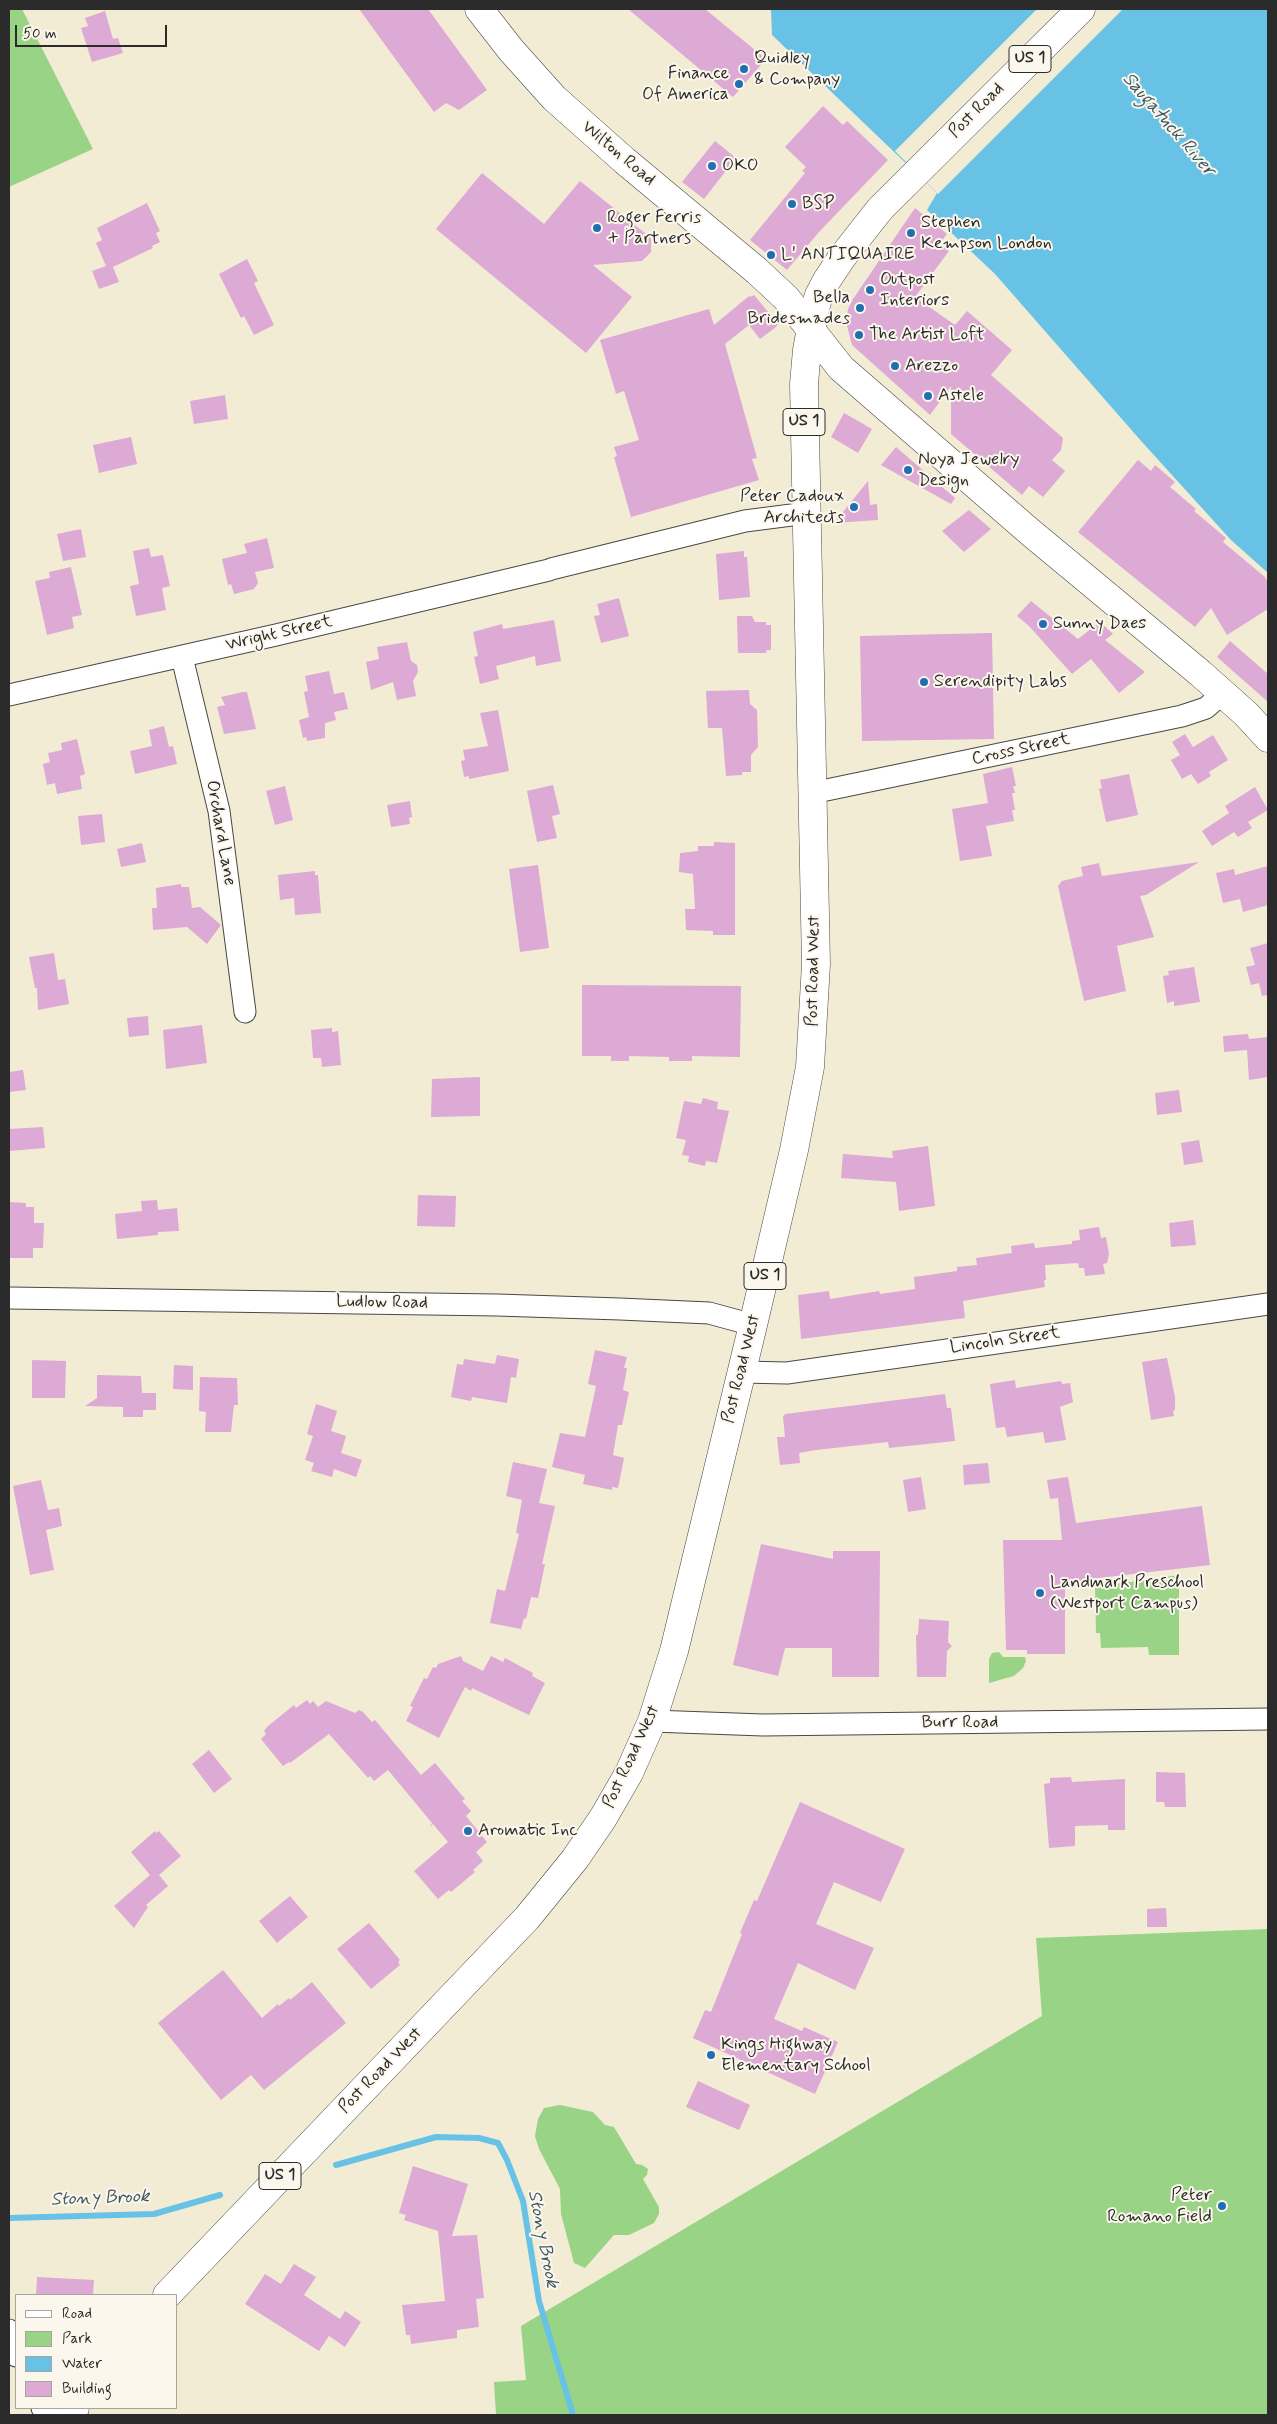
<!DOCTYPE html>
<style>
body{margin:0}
#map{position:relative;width:1277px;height:2424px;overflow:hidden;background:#f3ecd5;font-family:Mynerve,sans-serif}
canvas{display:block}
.frame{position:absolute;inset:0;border:10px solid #2b2b2b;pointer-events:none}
.legend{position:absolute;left:15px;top:2294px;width:162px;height:115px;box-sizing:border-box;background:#fbf7ec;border:1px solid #a8a59f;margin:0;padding:6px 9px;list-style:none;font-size:15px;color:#2b2b2b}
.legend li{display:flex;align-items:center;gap:10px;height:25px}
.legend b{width:25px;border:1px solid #a8a59f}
.scale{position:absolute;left:15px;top:25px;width:152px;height:22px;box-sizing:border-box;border:2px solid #2b2b2b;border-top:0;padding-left:6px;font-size:15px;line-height:18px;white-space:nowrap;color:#2b2b2b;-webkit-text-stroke:4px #fbf7ec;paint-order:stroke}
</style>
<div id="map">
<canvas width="1277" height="2424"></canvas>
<div class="frame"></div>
<ul class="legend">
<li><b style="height:6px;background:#fff"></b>Road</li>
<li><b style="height:14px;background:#99d386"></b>Park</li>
<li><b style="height:14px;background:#67c2e5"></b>Water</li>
<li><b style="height:14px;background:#dda9d5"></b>Building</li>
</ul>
<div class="scale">50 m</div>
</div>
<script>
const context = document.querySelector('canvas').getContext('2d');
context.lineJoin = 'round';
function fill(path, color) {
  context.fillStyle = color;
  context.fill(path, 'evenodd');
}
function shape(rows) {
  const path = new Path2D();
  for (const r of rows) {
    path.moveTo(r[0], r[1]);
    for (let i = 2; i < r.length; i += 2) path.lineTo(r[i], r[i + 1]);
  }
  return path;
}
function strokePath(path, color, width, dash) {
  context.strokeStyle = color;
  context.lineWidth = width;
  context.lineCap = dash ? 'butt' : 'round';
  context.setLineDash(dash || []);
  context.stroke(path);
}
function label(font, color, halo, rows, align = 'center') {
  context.font = font + ' Mynerve,sans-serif';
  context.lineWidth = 4;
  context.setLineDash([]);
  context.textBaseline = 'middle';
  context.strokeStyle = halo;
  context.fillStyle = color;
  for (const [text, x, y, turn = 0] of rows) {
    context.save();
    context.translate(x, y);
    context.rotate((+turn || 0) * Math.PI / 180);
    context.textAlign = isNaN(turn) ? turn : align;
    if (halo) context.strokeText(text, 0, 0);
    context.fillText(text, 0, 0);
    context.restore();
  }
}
const green = shape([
 [9,9,22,9,93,149,9,187],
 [1179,1575,1179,1655,1149,1655,1148,1647,1101,1648,1100,1633,1096,1633,1095,1587],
 [999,1652,1003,1657,1025,1657,1026,1661,1023,1668,1014,1676,989,1683,989,1659,992,1653],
 [1268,1929,1268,2415,496,2415,494,2382,526,2380,521,2326,1042,2016,1036,1938],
 [560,2105,593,2112,605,2125,614,2127,636,2164,642,2165,648,2169,647,2175,643,2179,659,2207,659,2214,654,2223,629,2235,614,2235,585,2268,574,2263,561,2214,560,2189,539,2149,535,2136,538,2119,544,2108]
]);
const water = shape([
 [771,9,1268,9,1268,573,1231,540,1142,442,995,274,927,210,937,193,772,35]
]);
const pier = shape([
 [1037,9,1123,9,938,194,895,151]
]);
const stream = shape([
 [336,2165,436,2137,479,2138,498,2143,507,2160,523,2201,539,2301,573,2415],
 [9,2218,154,2214,220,2195]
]);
const building = shape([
 [359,9,428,9,487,90,459,110,446,103,434,112],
 [628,9,705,9,766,59,733,97],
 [105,11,113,39,118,38,123,53,92,62,81,28,88,26,85,18],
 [823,106,843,125,847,121,888,160,819,232,787,270,750,240,805,173,802,171,806,167,785,147],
 [715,141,736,158,704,199,682,182],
 [482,173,544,224,580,181,651,238,651,252,642,261,593,265,632,297,586,353,436,229],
 [147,203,160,231,156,233,160,242,152,246,153,248,113,267,119,282,99,289,92,271,106,266,96,243,102,240,97,228],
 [915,208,947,234,939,244,949,251,915,297,955,325,967,311,1012,350,991,375,1063,438,1061,450,1052,460,1065,471,1043,497,1029,486,1022,495,951,434,951,386,930,415,852,345,846,322,848,309,853,299],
 [247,259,258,281,254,283,274,325,254,335,244,316,241,318,219,274],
 [754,295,778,324,776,327,760,339,749,325,725,344,757,458,752,459,759,480,631,517,614,457,617,456,614,447,639,440,624,391,616,394,600,340,709,309,714,325,749,296,750,297],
 [225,395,228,419,194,424,190,401],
 [844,413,872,429,858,453,831,437],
 [131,437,137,464,99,473,93,445],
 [896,447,955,498,951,504,881,465],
 [1138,460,1151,471,1155,465,1175,482,1170,487,1196,509,1194,511,1226,538,1223,542,1265,577,1268,583,1268,609,1227,635,1211,608,1195,627,1078,532],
 [868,481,870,505,877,504,878,520,834,523],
 [969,510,991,529,964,552,942,531],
 [81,529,86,557,63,561,57,534],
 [267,538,274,568,255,572,258,583,254,589,234,594,231,584,228,585,222,559,247,553,244,544],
 [149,548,151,557,163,555,170,586,162,588,166,610,136,616,130,586,139,584,133,551],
 [744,551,744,557,747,557,750,597,719,600,716,554],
 [71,567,82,615,72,617,74,628,47,635,35,581,50,578,49,572],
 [619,598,629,636,601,643,594,616,600,615,597,604],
 [1031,601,1078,639,1100,622,1113,634,1105,640,1145,672,1119,693,1091,659,1072,674,1029,626,1017,616],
 [737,616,752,616,755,622,766,622,766,625,771,625,771,650,767,650,766,653,738,653],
 [554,620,561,661,536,666,535,656,496,666,499,679,480,684,474,657,478,656,473,632,502,624,503,629],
 [992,633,994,739,862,741,860,636],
 [1230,641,1268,674,1268,702,1217,657],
 [407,642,411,661,417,665,418,672,413,681,416,696,397,700,393,682,371,690,366,662,379,659,377,647],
 [329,671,334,694,344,692,348,709,334,712,336,720,325,723,325,738,307,741,306,737,303,738,299,720,309,717,304,692,308,691,305,676],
 [749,690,750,704,757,710,758,747,751,755,751,772,742,772,742,775,726,776,722,728,708,728,706,691],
 [243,692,247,692,256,729,224,734,217,707,225,705,221,697],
 [498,710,509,771,469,779,469,776,464,777,461,761,465,760,463,750,488,746,480,713],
 [164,726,169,747,173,746,177,764,135,774,130,751,152,746,149,730],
 [1185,734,1193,747,1213,735,1228,760,1209,772,1211,776,1198,784,1191,774,1182,779,1171,760,1180,755,1172,742],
 [77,739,85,774,80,776,82,789,57,794,55,783,47,785,43,764,50,762,48,753,62,750,61,743],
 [1012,767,1016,786,1013,786,1015,793,1012,793,1015,810,1012,810,1014,821,986,826,992,856,960,861,952,809,988,803,983,774],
 [1129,774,1138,815,1106,822,1099,789,1102,788,1100,780],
 [553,785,560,814,552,816,557,838,537,842,527,791],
 [285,786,293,820,275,825,266,791],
 [1255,787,1268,810,1248,822,1252,828,1238,837,1234,832,1212,846,1202,831,1229,813,1225,806],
 [410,801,412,817,409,818,410,824,391,827,387,805],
 [102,814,105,842,81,845,78,816],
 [714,842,735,843,735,935,713,935,713,931,686,930,685,909,695,909,693,874,679,872,680,853,698,851,698,846,714,846],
 [142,843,146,862,121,867,117,849],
 [1199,862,1146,895,1140,896,1154,937,1117,946,1126,991,1084,1001,1058,886,1062,881,1083,876,1081,867,1099,863,1102,876],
 [538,865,549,948,520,952,509,869],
 [1268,866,1268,905,1243,912,1240,899,1223,903,1216,873,1234,869,1235,875],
 [315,871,315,875,318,875,321,913,295,915,294,898,280,900,278,875],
 [181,884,181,887,189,887,192,908,200,907,221,925,207,944,187,927,153,930,152,908,157,908,156,888],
 [1268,943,1268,995,1262,996,1259,983,1251,985,1246,967,1255,965,1250,948],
 [54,953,58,980,65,979,69,1004,38,1010,37,988,35,988,29,957],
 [1194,967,1200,1002,1174,1006,1174,1001,1167,1003,1163,976,1169,975,1168,971],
 [582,985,741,986,740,1057,692,1056,692,1061,669,1061,669,1057,629,1056,629,1061,611,1061,611,1056,582,1056],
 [148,1016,149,1035,129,1037,127,1018],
 [202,1025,207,1063,166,1069,163,1030],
 [332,1028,332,1032,338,1031,341,1065,322,1067,321,1058,313,1058,311,1030],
 [1248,1034,1249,1039,1268,1037,1268,1077,1249,1080,1247,1050,1224,1052,1223,1036],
 [23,1070,26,1090,9,1092,9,1072],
 [480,1077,480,1116,431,1117,432,1079],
 [1179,1090,1182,1112,1157,1115,1155,1093],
 [703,1098,718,1102,717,1109,729,1111,717,1163,706,1161,705,1166,688,1162,689,1156,682,1155,686,1140,676,1138,684,1101,701,1104],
 [43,1127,45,1148,9,1151,9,1129],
 [1199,1140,1203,1162,1184,1165,1181,1143],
 [928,1146,935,1206,899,1211,896,1182,841,1178,843,1154,893,1158,892,1151],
 [418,1195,456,1196,455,1227,417,1226],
 [157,1200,158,1210,177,1208,179,1231,158,1232,158,1235,117,1239,115,1214,142,1211,141,1201],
 [9,1202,26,1203,26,1207,34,1207,34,1223,44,1223,43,1248,33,1248,33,1258,9,1258],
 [1193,1220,1196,1245,1171,1247,1169,1223],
 [1099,1227,1101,1238,1106,1237,1109,1254,1107,1263,1103,1264,1105,1274,1085,1276,1084,1268,1079,1268,1078,1263,1045,1265,1046,1280,1044,1280,1045,1287,963,1301,965,1318,801,1339,798,1295,829,1291,830,1299,879,1291,880,1294,915,1289,914,1277,957,1271,957,1267,977,1265,976,1258,1012,1253,1011,1246,1034,1243,1035,1248,1072,1244,1072,1241,1080,1240,1079,1230],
 [595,1350,627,1357,624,1368,627,1368,623,1390,629,1392,622,1425,618,1425,613,1455,624,1458,618,1488,612,1487,612,1490,583,1484,585,1475,552,1467,560,1433,585,1437,596,1386,588,1384],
 [497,1355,519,1359,516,1378,511,1377,507,1403,472,1397,471,1401,451,1397,457,1364,463,1365,464,1359,495,1364],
 [1167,1358,1175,1397,1175,1410,1173,1411,1174,1416,1151,1420,1142,1362],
 [32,1360,66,1361,65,1398,32,1398],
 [174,1365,193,1366,193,1390,173,1389],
 [97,1375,141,1376,142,1393,156,1393,156,1410,143,1410,143,1417,123,1417,123,1407,85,1406,97,1398],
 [200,1377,237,1378,238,1405,234,1405,231,1432,205,1432,206,1412,199,1411],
 [1015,1380,1016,1388,1061,1381,1062,1384,1070,1383,1073,1402,1060,1407,1066,1440,1045,1443,1043,1432,1007,1437,1005,1427,996,1428,990,1384],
 [945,1394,947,1408,951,1408,955,1441,889,1448,888,1442,816,1450,799,1453,800,1463,780,1465,777,1437,785,1437,783,1417,785,1414],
 [316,1404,337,1411,331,1431,346,1436,341,1453,362,1460,356,1477,334,1469,332,1477,311,1471,314,1463,305,1460,313,1436,307,1434],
 [513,1462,547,1469,539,1503,555,1506,542,1564,545,1564,538,1598,531,1597,526,1619,524,1618,521,1629,490,1623,497,1589,505,1591,519,1534,516,1533,522,1500,506,1496],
 [988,1463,990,1483,964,1485,963,1465],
 [921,1477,926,1509,908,1512,903,1480],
 [1068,1477,1076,1523,1202,1506,1210,1565,1065,1582,1065,1654,1027,1654,1027,1650,1006,1650,1003,1540,1062,1540,1058,1498,1050,1499,1047,1480],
 [41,1480,48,1510,59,1508,62,1526,46,1530,54,1570,30,1575,13,1486],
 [761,1544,833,1559,833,1551,880,1551,879,1677,832,1677,832,1648,785,1648,778,1676,733,1665],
 [919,1619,949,1621,948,1642,952,1646,947,1651,946,1677,917,1677,916,1635,918,1635],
 [461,1656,463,1661,483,1671,491,1656,503,1662,505,1658,533,1673,532,1676,545,1683,529,1715,472,1688,471,1691,465,1687,439,1738,406,1721,413,1707,410,1706,424,1678,427,1679,433,1667,436,1668,438,1664],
 [307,1700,310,1704,313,1701,318,1707,326,1701,355,1713,359,1710,363,1712,372,1722,375,1720,421,1775,435,1763,465,1799,462,1801,471,1811,466,1816,487,1842,476,1852,483,1861,473,1870,475,1872,451,1892,449,1890,438,1899,414,1871,448,1842,433,1824,430,1827,432,1823,388,1770,374,1781,370,1776,368,1778,329,1734,290,1763,289,1762,283,1766,261,1739,266,1734,264,1731,268,1726,294,1705,296,1708],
 [209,1750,232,1779,214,1793,192,1764],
 [1156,1772,1185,1773,1186,1807,1165,1807,1164,1802,1156,1802],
 [1071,1777,1072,1782,1125,1779,1125,1830,1108,1830,1108,1825,1075,1826,1075,1846,1049,1848,1044,1784,1050,1783,1050,1778],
 [800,1802,905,1849,881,1902,834,1882,816,1924,874,1948,855,1990,798,1963,774,2019,802,2031,804,2027,838,2042,815,2094,693,2038,705,2010,711,2012,742,1934,740,1933,754,1900,757,1901],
 [155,1831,156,1833,159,1831,181,1856,159,1875,168,1886,146,1905,148,1907,134,1928,114,1906,150,1875,131,1852],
 [290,1896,308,1917,277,1943,259,1921],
 [1166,1908,1167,1927,1147,1927,1147,1909],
 [369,1923,400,1960,398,1962,400,1965,371,1989,337,1949],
 [223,1970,262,2018,278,2004,279,2006,289,1998,290,2000,312,1982,346,2023,264,2090,251,2075,221,2100,158,2023],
 [698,2081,750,2105,739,2130,686,2107],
 [413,2166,468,2184,452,2236,477,2235,484,2298,476,2299,479,2327,457,2330,457,2338,411,2344,410,2335,406,2335,402,2305,445,2301,438,2231,404,2220,406,2215,399,2213],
 [294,2264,316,2277,304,2295,340,2319,345,2311,361,2322,345,2347,329,2336,319,2351,245,2304,265,2274,281,2284],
 [37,2277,94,2280,93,2295,36,2295]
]);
const minor = shape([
 [551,569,745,521,807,513],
 [182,657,219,811,245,1012],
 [9,695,276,635,549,570],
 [812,793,1182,716,1206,708,1223,693],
 [9,1298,497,1305,620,1309,709,1313,753,1325],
 [742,1372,787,1373,1268,1304],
 [652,1721,763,1725,1268,1719],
 [9,2330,16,2356],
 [42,2408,49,2415]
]);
const secondary = shape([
 [479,9,511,50,554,98,625,161,757,271,786,298,841,368,1030,532,1200,673,1246,714,1268,738]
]);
const primary = shape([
 [167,2295,527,1918,575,1859,603,1818,629,1773,652,1721,674,1651,753,1325,794,1150,810,1067,816,964,804,384,807,350,814,312,819,295,827,280,843,256,880,209,1081,9],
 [70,2415,75,2408]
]);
const markers = [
 [744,69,5,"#1f6fb2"],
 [739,84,5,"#1f6fb2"],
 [712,166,5,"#1f6fb2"],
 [792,204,5,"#1f6fb2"],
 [597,228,5,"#1f6fb2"],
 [911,233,5,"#1f6fb2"],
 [771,255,5,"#1f6fb2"],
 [870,290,5,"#1f6fb2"],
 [860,308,5,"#1f6fb2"],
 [859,335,5,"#1f6fb2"],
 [895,366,5,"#1f6fb2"],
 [928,396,5,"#1f6fb2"],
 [908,470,5,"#1f6fb2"],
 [854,507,5,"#1f6fb2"],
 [1043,624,5,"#1f6fb2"],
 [924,682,5,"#1f6fb2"],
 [1040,1593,5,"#1f6fb2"],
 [468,1831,5,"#1f6fb2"],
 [711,2055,5,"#1f6fb2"],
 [1222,2206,5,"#1f6fb2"]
];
const shields = [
 [1030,59,42],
 [804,422,42],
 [765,1276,42],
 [280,2176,42]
];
const shieldNames = [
 ["US 1",1030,59],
 ["US 1",804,422],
 ["US 1",765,1276],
 ["US 1",280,2176]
];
const poiNames = [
 ["Quidley",754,59],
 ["& Company",754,80],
 ["Finance",729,74,"right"],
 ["Of America",729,95,"right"],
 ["OKO",722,166],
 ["BSP",802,204],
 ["Roger Ferris",607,218],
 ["+ Partners",607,239],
 ["Stephen",921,223],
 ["Kempson London",921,244],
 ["L' ANTIQUAIRE",781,255],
 ["Outpost",880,280],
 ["Interiors",880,301],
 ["Bella",850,298,"right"],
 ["Bridesmades",850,319,"right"],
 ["The Artist Loft",869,335],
 ["Arezzo",905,366],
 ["Astele",938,396],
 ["Noya Jewelry",918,460],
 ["Design",918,481],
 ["Peter Cadoux",844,497,"right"],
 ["Architects",844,518,"right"],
 ["Sunny Daes",1053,624],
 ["Serendipity Labs",934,682],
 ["Landmark Preschool",1050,1583],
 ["(Westport Campus)",1050,1604],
 ["Aromatic Inc",478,1831],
 ["Kings Highway",721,2045],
 ["Elementary School",721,2066],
 ["Peter",1212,2196,"right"],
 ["Romano Field",1212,2217,"right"]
];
const streetNames = [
 ["Post Road",977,111,-45],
 ["Wilton Road",618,154,40],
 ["Wright Street",279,634,-13],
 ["Cross Street",1021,750,-12],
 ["Orchard Lane",220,833,80],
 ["Post Road West",814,971,-89],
 ["Ludlow Road",382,1303,1],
 ["Lincoln Street",1005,1341,-8],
 ["Post Road West",742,1369,-76],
 ["Burr Road",960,1723],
 ["Post Road West",632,1757,-65],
 ["Post Road West",381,2071,-46]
];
const waterNames = [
 ["Saugatuck River",1168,125,49],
 ["Stony Brook",100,2199,-2],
 ["Stony Brook",542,2239,79]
];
fill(green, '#99d386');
fill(water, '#67c2e5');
fill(pier, '#f3ecd5');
strokePath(stream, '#67c2e5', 6);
fill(building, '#dda9d5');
strokePath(minor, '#494844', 23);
strokePath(secondary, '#494844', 29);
strokePath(primary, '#494844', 29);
strokePath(minor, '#fff', 21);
strokePath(secondary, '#fff', 28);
strokePath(primary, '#fff', 28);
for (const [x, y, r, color] of markers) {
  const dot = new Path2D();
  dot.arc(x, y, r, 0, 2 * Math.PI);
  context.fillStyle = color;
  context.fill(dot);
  strokePath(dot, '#fbf7ec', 2);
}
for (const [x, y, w] of shields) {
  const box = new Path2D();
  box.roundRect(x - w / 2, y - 13.5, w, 27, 4);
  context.fillStyle = '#fbf7ec';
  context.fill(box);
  strokePath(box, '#2b2b2b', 1);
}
label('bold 16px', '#2b2b2b', null, shieldNames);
label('18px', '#2b2b2b', '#fbf7ec', poiNames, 'left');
label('18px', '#2b2b2b', '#fbf7ec', streetNames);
label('italic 19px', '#3d5863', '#fbf7ec', waterNames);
</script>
